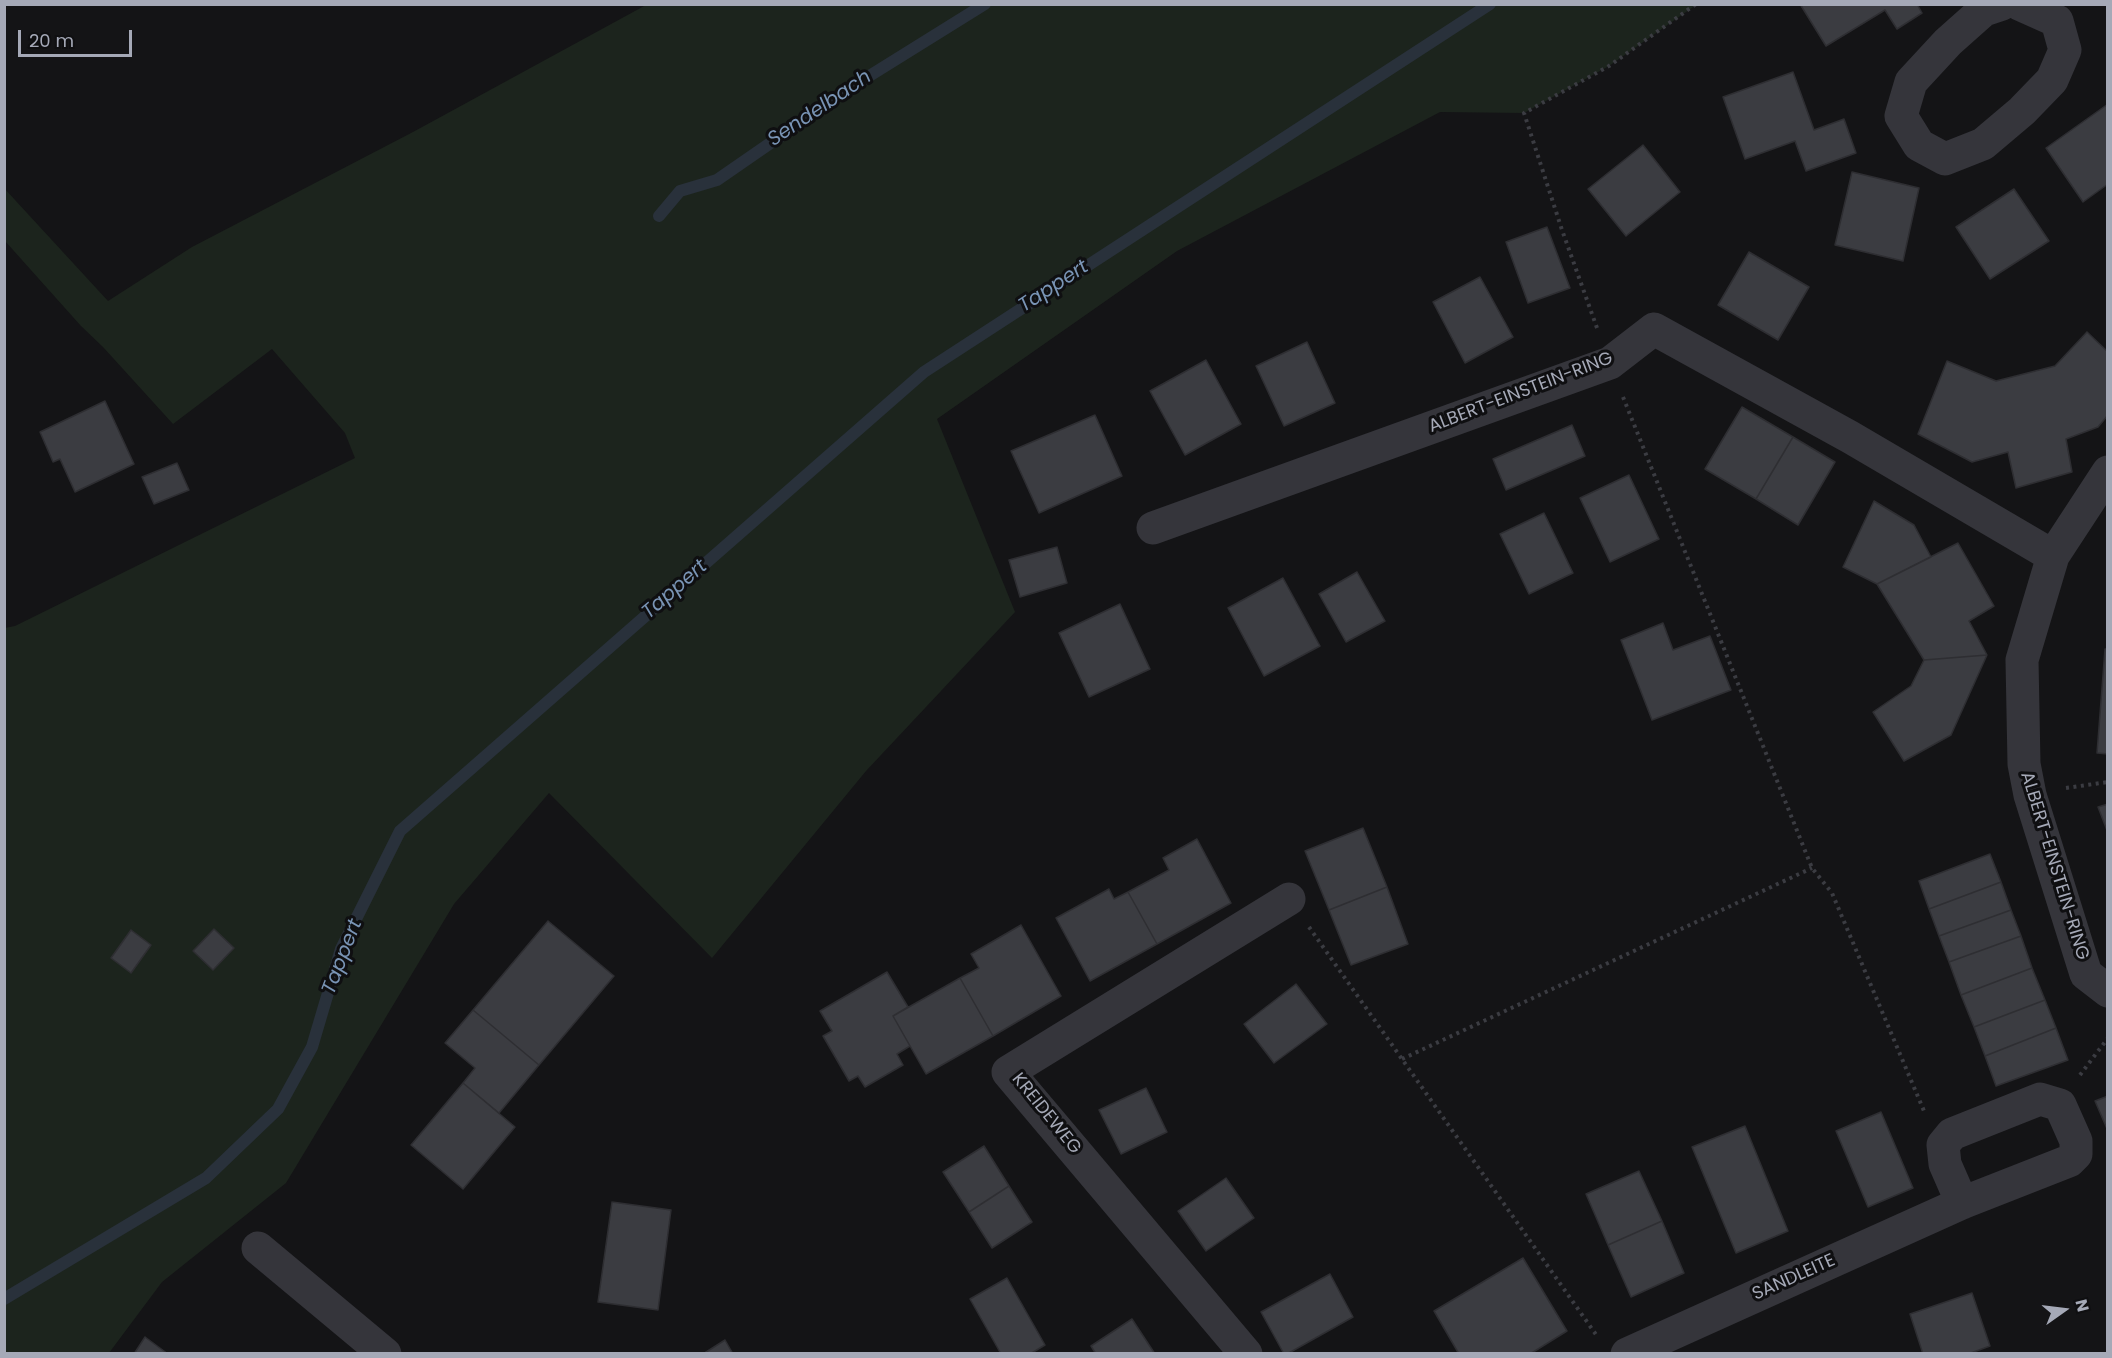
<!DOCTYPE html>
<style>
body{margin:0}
#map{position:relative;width:2112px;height:1358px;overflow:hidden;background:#141416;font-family:Poppins,sans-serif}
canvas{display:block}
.frame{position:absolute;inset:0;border:6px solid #a5a9b7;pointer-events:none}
.north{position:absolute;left:2034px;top:1280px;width:60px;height:60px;-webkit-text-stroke:4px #0f0f11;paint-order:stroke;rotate:76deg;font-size:16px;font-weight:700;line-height:24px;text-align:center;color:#a5a9b7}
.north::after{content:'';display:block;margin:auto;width:21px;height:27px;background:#a5a9b7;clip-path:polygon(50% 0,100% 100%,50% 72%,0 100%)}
.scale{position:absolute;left:18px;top:30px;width:114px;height:27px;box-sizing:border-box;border:3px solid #a5a9b7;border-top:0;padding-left:8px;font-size:18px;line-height:21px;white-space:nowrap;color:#a5a9b7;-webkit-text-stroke:4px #0f0f11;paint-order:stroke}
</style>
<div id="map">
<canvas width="2112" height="1358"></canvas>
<div class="frame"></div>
<div class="north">N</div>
<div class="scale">20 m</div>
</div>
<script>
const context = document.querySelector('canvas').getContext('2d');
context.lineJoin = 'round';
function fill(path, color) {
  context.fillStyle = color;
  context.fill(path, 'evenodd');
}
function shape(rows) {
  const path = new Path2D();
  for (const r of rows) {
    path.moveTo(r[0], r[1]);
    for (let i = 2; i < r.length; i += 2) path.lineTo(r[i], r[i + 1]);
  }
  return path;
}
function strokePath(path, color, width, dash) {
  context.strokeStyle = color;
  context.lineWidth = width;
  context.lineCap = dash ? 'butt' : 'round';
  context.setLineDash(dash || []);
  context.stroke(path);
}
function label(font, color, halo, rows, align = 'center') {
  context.font = font + ' Poppins,sans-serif';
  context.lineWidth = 6;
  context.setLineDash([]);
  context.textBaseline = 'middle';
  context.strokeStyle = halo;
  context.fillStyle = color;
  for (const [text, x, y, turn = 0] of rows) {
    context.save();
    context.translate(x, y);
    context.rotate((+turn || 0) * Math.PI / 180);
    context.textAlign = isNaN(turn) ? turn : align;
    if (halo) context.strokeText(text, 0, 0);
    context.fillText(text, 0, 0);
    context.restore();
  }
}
const green = shape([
 [646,5,1696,5,1609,66,1524,113,1440,112,1177,251,937,419,1015,612,866,771,712,958,549,793,454,904,286,1183,162,1282,109,1353,5,1353,5,628,15,626,355,458,345,433,272,349,173,424,103,347,81,326,5,241,4,188,108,301,192,247,413,132]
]);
const stream = shape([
 [659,216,680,191,717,180,850,88,985,4],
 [4,1299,206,1178,278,1109,312,1047,341,949,400,831,924,372,1490,4]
]);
const building = shape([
 [1800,4,1917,4,1922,13,1897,29,1885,10,1826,46,1800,4],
 [1793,72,1814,130,1844,119,1856,153,1806,171,1795,141,1745,159,1723,97,1793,72],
 [2108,104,2108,184,2083,202,2046,148,2108,104],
 [1643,145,1680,192,1626,236,1588,189,1643,145],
 [1852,172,1919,188,1903,261,1835,245,1852,172],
 [2014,189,2049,241,1990,279,1956,227,2014,189],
 [1547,227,1570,288,1528,303,1506,242,1547,227],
 [1749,252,1809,287,1778,340,1718,305,1749,252],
 [1480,277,1513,337,1465,363,1433,302,1480,277],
 [2087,332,2108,352,2108,415,2098,427,2066,439,2072,472,2016,488,2008,452,1972,462,1918,434,1947,361,1996,381,2055,366,2087,332],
 [1307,342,1335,403,1284,426,1256,366,1307,342],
 [1206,360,1241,424,1185,455,1150,391,1206,360],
 [105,401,134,464,75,492,60,459,53,462,40,432,105,401],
 [1742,407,1793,437,1756,499,1705,469,1742,407],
 [1095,415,1122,476,1039,513,1011,451,1095,415],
 [1572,425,1585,456,1506,490,1493,459,1572,425],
 [1793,437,1835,462,1798,525,1756,499,1793,437],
 [177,463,189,490,154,504,142,477,177,463],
 [1629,475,1659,539,1610,562,1580,498,1629,475],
 [1874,501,1914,525,1931,557,1877,584,1843,567,1874,501],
 [1544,513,1573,573,1529,594,1500,534,1544,513],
 [1958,543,1994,606,1969,621,1987,655,1924,660,1877,584,1958,543],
 [1057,547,1067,583,1020,597,1009,560,1057,547],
 [1357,572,1385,621,1346,642,1319,594,1357,572],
 [1283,578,1320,646,1264,676,1228,608,1283,578],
 [1120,604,1150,669,1089,697,1059,633,1120,604],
 [1663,623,1673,650,1710,636,1731,690,1652,720,1621,640,1663,623],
 [2105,649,2108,649,2108,754,2097,753,2105,649],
 [1987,655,1951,735,1904,761,1873,712,1911,686,1924,660,1987,655],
 [2108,804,2108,833,2098,807,2108,804],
 [1363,828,1387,887,1329,910,1305,851,1363,828],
 [1197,839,1231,903,1157,944,1128,892,1169,870,1163,858,1197,839],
 [1990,854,2001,882,1929,909,1919,881,1990,854],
 [2001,882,2011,910,1939,936,1929,909,2001,882],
 [1387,887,1408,944,1351,965,1329,910,1387,887],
 [1109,889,1114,899,1128,892,1157,944,1090,981,1056,918,1109,889],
 [2011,910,2021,936,1949,962,1939,936,2011,910],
 [548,921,614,976,539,1065,473,1010,548,921],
 [1021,925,1061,996,993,1036,960,978,979,968,971,954,1021,925],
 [214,929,234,948,213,970,193,951,214,929],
 [131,930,151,945,131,973,111,958,131,930],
 [2021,936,2032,968,1961,995,1949,962,2021,936],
 [2032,968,2045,1000,1974,1027,1961,995,2032,968],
 [887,972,908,1007,893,1016,910,1046,897,1054,903,1065,865,1087,858,1076,849,1081,823,1036,832,1031,820,1011,887,972],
 [960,978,993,1036,926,1074,893,1016,960,978],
 [1296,984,1327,1024,1274,1063,1244,1024,1296,984],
 [2045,1000,2056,1028,1985,1056,1974,1027,2045,1000],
 [473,1010,539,1065,499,1113,463,1083,475,1068,445,1043,473,1010],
 [2056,1028,2068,1060,1996,1086,1985,1056,2056,1028],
 [463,1083,515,1127,463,1189,411,1145,463,1083],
 [1146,1088,1167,1132,1121,1154,1099,1110,1146,1088],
 [2108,1096,2108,1131,2095,1101,2108,1096],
 [1881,1112,1913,1188,1868,1207,1836,1131,1881,1112],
 [1745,1126,1788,1231,1736,1253,1692,1147,1745,1126],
 [984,1146,1009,1186,969,1212,943,1172,984,1146],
 [1639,1171,1662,1221,1608,1245,1586,1194,1639,1171],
 [1226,1178,1254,1218,1206,1251,1178,1211,1226,1178],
 [1009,1186,1032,1222,992,1248,969,1212,1009,1186],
 [612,1202,671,1210,658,1310,598,1302,612,1202],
 [1662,1221,1684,1273,1631,1297,1608,1245,1662,1221],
 [1523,1258,1567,1331,1530,1354,1459,1354,1434,1311,1523,1258],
 [1330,1274,1353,1317,1287,1354,1284,1354,1261,1312,1330,1274],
 [1007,1278,1045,1345,1030,1354,1001,1354,970,1299,1007,1278],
 [1972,1293,1990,1346,1968,1354,1923,1354,1910,1314,1972,1293],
 [1132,1319,1155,1354,1096,1354,1091,1346,1132,1319],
 [145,1337,168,1354,134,1354,145,1337],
 [725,1340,733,1354,703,1354,725,1340]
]);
const path = shape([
 [1597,328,1562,230,1524,113,1609,66,1696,4],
 [1623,397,1812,868,1832,893,1924,1111],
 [2066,788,2108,782],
 [1309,927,1597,1336],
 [1402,1059,1812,868],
 [2080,1075,2108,1038]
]);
const street = shape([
 [2002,4,1984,10,1948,42,1911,82,1901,116,1919,145,1945,159,1983,144,2022,111,2052,80,2065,50,2057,21,2019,4],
 [2108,472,2053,556,2022,660,2024,764,2030,795,2086,974,2108,991],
 [1153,528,1610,363,1654,329,1850,437,2053,556],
 [258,1248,385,1354],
 [1246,1354,1008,1072,1289,899],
 [1627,1354,1962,1203,2069,1161,2076,1154,2076,1141,2060,1105,2040,1099,1952,1134,1943,1145,1945,1164,1962,1203]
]);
const streetNames = [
 ["ALBERT-EINSTEIN-RING",1521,393,-21],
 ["ALBERT-EINSTEIN-RING",2054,866,73],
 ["KREIDEWEG",1046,1114,51],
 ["SANDLEITE",1794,1278,-24]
];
const waterNames = [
 ["Sendelbach",820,109,-34],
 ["Tappert",1054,287,-33],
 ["Tappert",675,590,-41],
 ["Tappert",343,957,-69]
];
fill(green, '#1c241d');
strokePath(stream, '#29313b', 12);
fill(building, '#3b3c41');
strokePath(building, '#2e2e32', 1.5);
strokePath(path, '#3b3c42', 4, [3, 4.5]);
strokePath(street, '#35353b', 33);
label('18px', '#a5a9b7', '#0f0f11', streetNames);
label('italic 20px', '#7994b5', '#0f0f11', waterNames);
</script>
